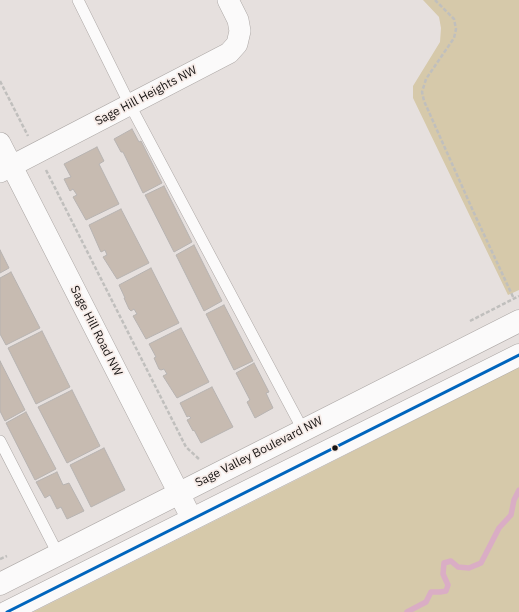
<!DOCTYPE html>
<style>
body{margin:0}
canvas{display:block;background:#e6e0de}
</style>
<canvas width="519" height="612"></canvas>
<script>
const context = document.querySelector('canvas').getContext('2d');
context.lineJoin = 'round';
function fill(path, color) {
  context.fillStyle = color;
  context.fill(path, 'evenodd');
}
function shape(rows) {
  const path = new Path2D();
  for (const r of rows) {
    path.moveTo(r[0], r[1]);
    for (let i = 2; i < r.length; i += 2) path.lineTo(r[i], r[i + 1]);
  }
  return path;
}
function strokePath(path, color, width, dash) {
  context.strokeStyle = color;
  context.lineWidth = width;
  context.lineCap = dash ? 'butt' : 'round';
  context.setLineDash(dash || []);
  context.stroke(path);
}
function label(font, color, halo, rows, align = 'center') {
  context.font = font + ' "IBM Plex Sans",sans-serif';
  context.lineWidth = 3.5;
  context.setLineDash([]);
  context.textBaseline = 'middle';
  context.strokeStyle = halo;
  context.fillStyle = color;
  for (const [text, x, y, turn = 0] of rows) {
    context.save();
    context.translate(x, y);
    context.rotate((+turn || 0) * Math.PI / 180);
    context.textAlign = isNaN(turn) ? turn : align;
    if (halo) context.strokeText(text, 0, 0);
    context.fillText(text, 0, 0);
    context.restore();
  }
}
const green = shape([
 [423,0,519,0,519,290,508,295,413,98,413,86,440,42,441,28,439,17],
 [519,367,519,612,33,612,300,478]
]);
const stream = shape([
 [407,612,426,602,431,592,440,592,446,591,448,585,443,574,444,563,451,561,458,567,469,568,481,563,499,528,511,515,514,500,519,490]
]);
const building = shape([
 [132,129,139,142,141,141,162,183,143,193,123,152,121,152,114,139,132,129],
 [97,147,104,161,99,164,119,204,86,220,73,197,77,195,73,189,70,191,64,179,71,177,64,164,97,147],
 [164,186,192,242,174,252,145,195,164,186],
 [121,209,149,263,117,279,103,257,107,255,105,250,101,252,100,250,89,225,121,209],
 [194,245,222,301,204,311,176,255,194,245],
 [0,250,9,268,0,273,0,250],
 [151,268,179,323,146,339,133,316,137,314,134,309,131,311,129,309,124,298,125,298,119,285,151,268],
 [11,272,40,328,6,345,0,334,0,278,11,272],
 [224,305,253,361,234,370,206,314,224,305],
 [181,328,209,382,177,398,163,376,167,374,164,369,161,370,159,369,154,358,156,357,149,344,181,328],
 [42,331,70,387,36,404,8,348,42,331],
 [0,361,25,410,5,421,0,411,0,361],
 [254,363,269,392,266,393,273,408,255,418,247,402,250,400,236,373,254,363],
 [212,387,233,427,201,443,194,430,193,431,187,420,191,418,189,416,187,417,180,403,212,387],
 [72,390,100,446,67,463,38,407,72,390],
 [26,412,56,469,35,480,6,423,26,412],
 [104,448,125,490,91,507,70,465,104,448],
 [57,472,63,485,69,483,84,511,67,519,61,507,57,509,50,495,45,498,36,482,57,472]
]);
const path = shape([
 [435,0,454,19,456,29,454,38,426,79,422,92,424,101,474,213,514,299],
 [0,81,28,136],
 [46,170,186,447,200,460],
 [470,321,519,296],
 [0,559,7,556]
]);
const lane = shape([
 [78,0,130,105,303,430],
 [0,441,58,554]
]);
const street = shape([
 [0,143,192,519],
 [0,172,229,53,237,44,240,31,238,20,228,0]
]);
const secondary = shape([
 [0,584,519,321],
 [7,612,519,355]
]);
const bus1 = shape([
 [7,612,519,355]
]);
const markers = [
 [335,448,3.5,"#161312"]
];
const streetNames = [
 ["Sage Hill Heights NW",146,96,-28],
 ["Sage Hill Road NW",96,331,63],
 ["Sage Valley Boulevard NW",259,452,-27]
];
fill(green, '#d6c9aa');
strokePath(stream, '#daadc5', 5.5);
fill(building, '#c7bbb1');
strokePath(building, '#b7b3b1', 1);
strokePath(lane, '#ada8a6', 12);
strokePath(street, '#ada8a6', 22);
strokePath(secondary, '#ada8a6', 23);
strokePath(path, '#c0bfbd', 2.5, [4, 2]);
strokePath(lane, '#fbfafa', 11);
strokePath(street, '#fbfafa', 21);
strokePath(secondary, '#fbfafa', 22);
strokePath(bus1, '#0065bd', 3);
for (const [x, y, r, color] of markers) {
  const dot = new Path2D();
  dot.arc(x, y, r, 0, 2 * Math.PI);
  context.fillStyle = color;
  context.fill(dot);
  strokePath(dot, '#f7ece8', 1.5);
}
label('12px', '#161312', '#f7ece8', streetNames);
</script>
